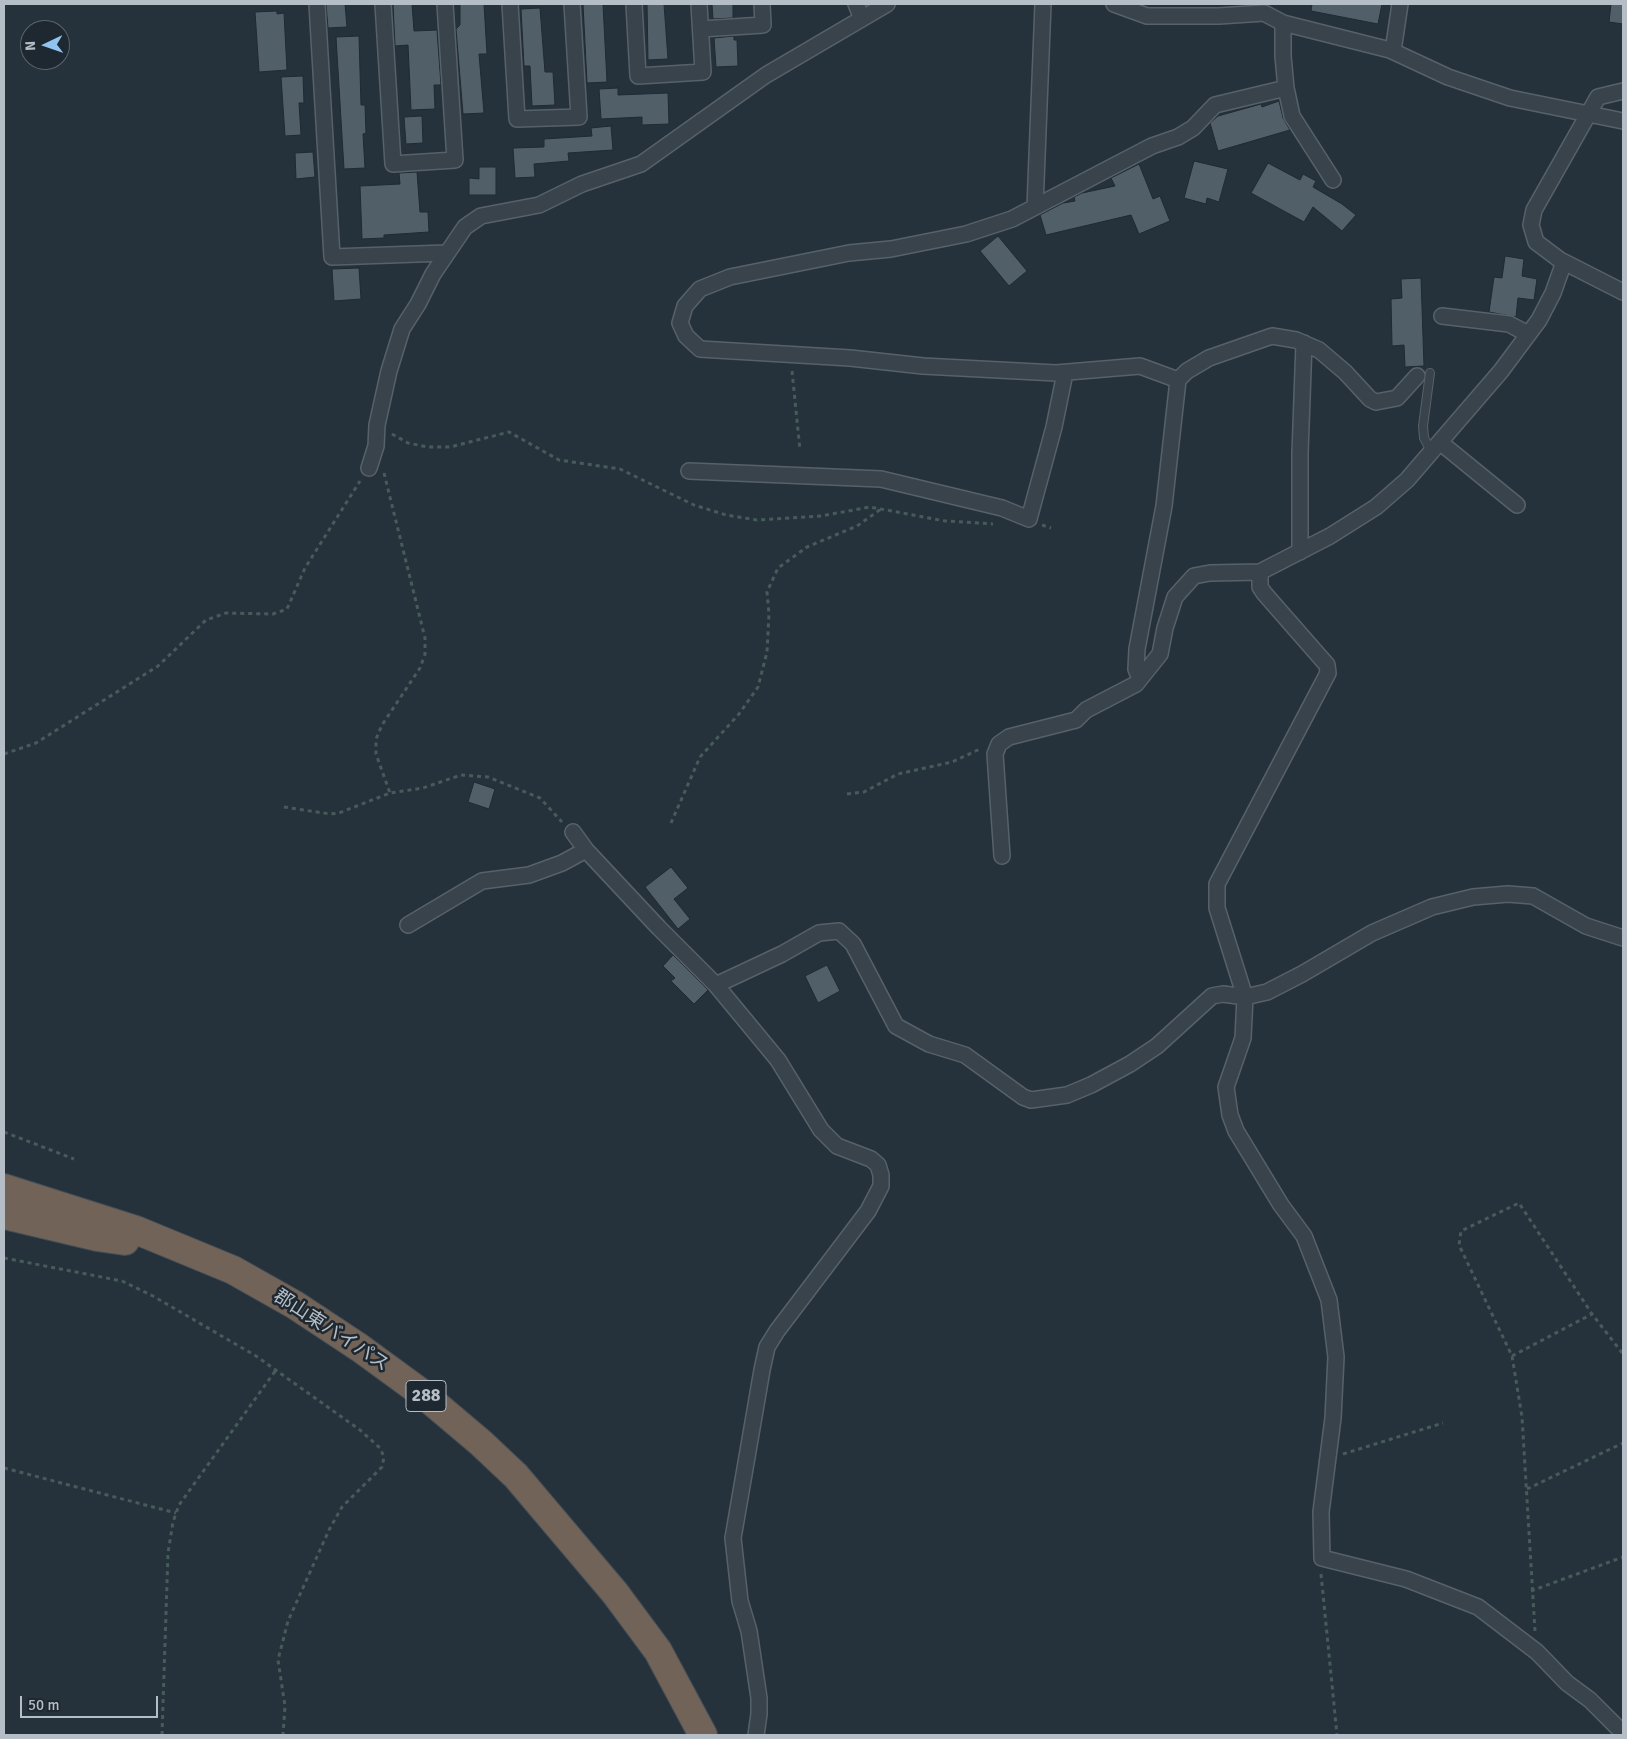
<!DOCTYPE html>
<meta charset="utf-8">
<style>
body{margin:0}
#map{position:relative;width:1627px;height:1739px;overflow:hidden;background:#26323b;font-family:Signika,sans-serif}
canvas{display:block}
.frame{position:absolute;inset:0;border:5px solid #b5bec7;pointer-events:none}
.north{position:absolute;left:20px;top:20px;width:50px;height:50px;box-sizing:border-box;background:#1e2831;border:1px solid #5a646d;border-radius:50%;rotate:267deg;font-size:14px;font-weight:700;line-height:20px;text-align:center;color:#b5bec7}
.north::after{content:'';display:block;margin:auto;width:18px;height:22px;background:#91c3f0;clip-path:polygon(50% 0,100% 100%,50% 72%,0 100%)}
.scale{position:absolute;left:20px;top:1696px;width:138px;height:22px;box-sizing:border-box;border:2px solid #b5bec7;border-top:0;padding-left:6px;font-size:15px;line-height:18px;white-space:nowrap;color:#b5bec7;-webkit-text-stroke:4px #1e2831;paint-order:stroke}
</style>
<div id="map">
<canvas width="1627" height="1739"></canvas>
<div class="frame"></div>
<div class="north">N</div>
<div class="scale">50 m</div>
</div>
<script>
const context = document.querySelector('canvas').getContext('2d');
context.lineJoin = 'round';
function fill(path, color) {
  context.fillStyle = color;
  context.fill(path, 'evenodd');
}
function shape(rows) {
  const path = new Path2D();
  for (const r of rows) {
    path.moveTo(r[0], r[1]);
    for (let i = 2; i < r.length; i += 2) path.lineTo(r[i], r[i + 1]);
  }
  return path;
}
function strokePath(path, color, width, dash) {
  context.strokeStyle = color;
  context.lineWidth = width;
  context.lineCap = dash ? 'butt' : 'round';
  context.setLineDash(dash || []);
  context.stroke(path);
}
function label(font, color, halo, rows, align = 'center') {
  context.font = font + ' Signika,"Noto Sans JP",sans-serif';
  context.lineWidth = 5;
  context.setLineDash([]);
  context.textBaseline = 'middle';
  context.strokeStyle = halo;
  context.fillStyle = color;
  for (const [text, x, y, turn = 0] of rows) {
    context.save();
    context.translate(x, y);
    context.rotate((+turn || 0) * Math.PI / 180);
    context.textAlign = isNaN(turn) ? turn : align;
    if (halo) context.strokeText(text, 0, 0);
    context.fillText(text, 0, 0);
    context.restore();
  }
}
const building = shape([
 [326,4,345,4,347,27,328,28,326,4],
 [393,4,412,4,414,31,437,30,441,85,434,85,435,109,411,110,408,45,395,46,393,4],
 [460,4,484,4,487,54,479,54,484,113,463,114,456,29,460,25,460,4],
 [583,4,603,4,607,82,587,83,583,4],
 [647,4,664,4,668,59,648,60,647,4],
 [712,4,733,4,733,18,713,19,712,4],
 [1312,4,1382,4,1378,24,1311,11,1312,4],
 [1611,4,1623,4,1623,24,1609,22,1611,4],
 [540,8,545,72,553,72,555,105,532,106,530,66,524,66,521,9,540,8],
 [277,11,277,14,284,13,287,70,259,72,255,12,277,11],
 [359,36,361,105,365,105,366,133,363,134,365,168,344,169,336,37,359,36],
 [734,36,734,40,737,40,738,66,716,67,714,38,734,36],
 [303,76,304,103,299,103,301,135,285,136,281,77,303,76],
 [618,88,618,95,668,93,669,124,642,125,642,117,601,119,599,89,618,88],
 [1279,101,1283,118,1290,130,1218,151,1210,123,1218,116,1261,104,1262,107,1279,101],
 [422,116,423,143,406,144,404,117,422,116],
 [611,126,613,150,568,153,569,161,534,164,535,177,515,178,513,148,544,147,544,139,592,136,591,128,611,126],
 [313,152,315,177,296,179,295,153,313,152],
 [1194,161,1228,169,1219,202,1207,198,1206,204,1184,198,1194,161],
 [1268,163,1300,180,1303,174,1316,181,1313,187,1342,204,1356,215,1342,231,1313,207,1304,222,1251,193,1268,163],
 [1139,164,1153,199,1160,196,1170,221,1139,234,1131,215,1046,235,1040,215,1063,203,1075,201,1074,197,1082,193,1115,186,1111,178,1139,164],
 [479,167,496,167,496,195,469,195,469,178,479,179,479,167],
 [417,172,420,212,428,212,429,232,384,235,384,238,362,239,360,186,400,184,399,173,417,172],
 [998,236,1027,271,1009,286,980,251,998,236],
 [1505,256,1524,259,1522,276,1537,279,1534,300,1518,298,1516,317,1489,312,1494,277,1502,278,1505,256],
 [359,268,361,299,334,301,332,269,359,268],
 [1421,278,1424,366,1405,367,1404,345,1392,346,1391,299,1402,298,1401,279,1421,278],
 [474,782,495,789,489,809,468,802,474,782],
 [671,867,688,888,674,899,690,919,678,929,645,887,671,867],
 [673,955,708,990,694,1004,671,981,675,978,663,966,673,955],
 [827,965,840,991,818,1003,805,976,827,965]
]);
const path = shape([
 [792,371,800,450],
 [392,434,408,443,428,447,450,447,509,432,559,460,620,469,694,505,726,515,757,520,821,516,870,507,945,521,993,524],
 [384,473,425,638,425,654,420,668,382,725,376,739,376,754,390,793],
 [1042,525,1051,528],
 [4,754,36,743,158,666,206,620,226,613,273,614,287,609,305,568,360,481],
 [847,794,864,792,898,774,952,762,980,749],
 [284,807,330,814,339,813,390,793,423,788,461,775,488,777,540,798,562,822],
 [671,823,700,757,739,714,758,687,767,652,769,614,767,592,778,568,807,547,857,526,881,509],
 [4,1132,74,1159],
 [4,1258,122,1281,153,1296,256,1356,360,1430,380,1448,384,1457,382,1467,342,1507,329,1530,288,1621,278,1660,285,1706,283,1735],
 [1512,1356,1592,1314],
 [1343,1454,1443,1423],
 [4,1468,176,1513],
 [1527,1489,1623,1443],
 [1321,1574,1337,1735],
 [1531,1591,1623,1557],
 [1535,1631,1522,1417,1512,1356,1459,1245,1461,1231,1519,1203,1592,1314,1623,1354],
 [162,1735,168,1553,173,1522,179,1505,276,1370]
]);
const lane = shape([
 [1430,373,1423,426,1424,438,1432,453]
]);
const street = shape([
 [317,4,332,257,446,253],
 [383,4,393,164,455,160,445,4],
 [510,4,517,119,579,117,572,4],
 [634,4,638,76,703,72,699,4],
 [856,4,862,19],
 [1114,4,1147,16,1219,16,1264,13,1283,23,1390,50,1448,77,1510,98,1623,121],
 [1283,23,1283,56,1286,88,1292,116,1333,180],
 [701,29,763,25,762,4],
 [1393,51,1400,4],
 [1286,88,1215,105,1193,128,1178,137,1152,146,1012,219,966,234,891,249,849,253,730,277,700,289,685,306,680,323,686,336,700,349,850,358,923,366,1056,373,1140,366,1178,380,1187,371,1209,358,1272,336,1296,340,1319,350,1345,372,1370,399,1376,402,1397,398,1417,376],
 [1623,91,1598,97,1534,210,1531,225,1536,242,1560,260,1623,292],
 [1035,207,1043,4],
 [1442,316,1509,324,1528,334],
 [1441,443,1517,505],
 [369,468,376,446,377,425,389,371,402,329,418,304,433,274,465,227,481,216,539,205,582,184,641,164,766,75,887,4],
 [689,471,881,479,1002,508,1029,519,1054,427,1065,373],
 [1300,552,1300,453,1304,343],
 [1140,679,1136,669,1137,649,1164,506,1178,380],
 [573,832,586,850,659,928,716,985,778,1060,821,1130,837,1146,871,1159,878,1165,881,1175,881,1186,868,1211,777,1331,767,1347,762,1370,733,1538,740,1601,749,1631,759,1698,759,1714,756,1735],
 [1002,856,995,754,999,744,1009,737,1076,720,1086,710,1136,684,1160,654,1165,628,1175,597,1194,576,1210,573,1260,572,1330,536,1376,507,1407,480,1501,371,1539,320,1553,293,1564,262],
 [408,925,482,881,529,875,562,863,586,850],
 [1623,938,1586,926,1533,896,1508,894,1473,897,1432,907,1372,933,1302,974,1267,992,1245,997,1243,1038,1226,1087,1230,1115,1236,1131,1281,1205,1304,1236,1329,1300,1336,1357,1333,1418,1321,1512,1322,1558,1406,1579,1478,1607,1537,1652,1567,1683,1590,1700,1623,1733],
 [716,985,782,954,819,933,839,931,853,944,896,1026,929,1044,965,1055,1023,1097,1031,1100,1067,1095,1091,1085,1130,1064,1157,1046,1212,996,1223,994,1245,997,1217,908,1217,884,1328,673,1327,665,1264,593,1260,587,1260,572]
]);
const highway = shape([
 [4,1188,136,1230,233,1270,295,1305,360,1348,423,1394,481,1443,516,1476,615,1593,658,1651,703,1735],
 [4,1215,97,1237,125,1241]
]);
const shields = [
 [426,1396,40]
];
const shieldNames = [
 ["288",426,1396]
];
const streetNames = [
 ["郡山東バイパス",331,1331,33]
];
fill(building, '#515f69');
strokePath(building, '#202a33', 1);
strokePath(lane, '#57616a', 10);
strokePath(street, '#57616a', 18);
strokePath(highway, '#444e57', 30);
strokePath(path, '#475b5a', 3, [4, 4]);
strokePath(lane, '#39434c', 8);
strokePath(street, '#39434c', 15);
strokePath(highway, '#716357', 28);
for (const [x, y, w] of shields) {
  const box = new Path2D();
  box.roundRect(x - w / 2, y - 15.5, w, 31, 4);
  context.fillStyle = '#1e2831';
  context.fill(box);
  strokePath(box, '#b5bec7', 1);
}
label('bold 18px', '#b5bec7', null, shieldNames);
label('19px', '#b5bec7', '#1e2831', streetNames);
</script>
